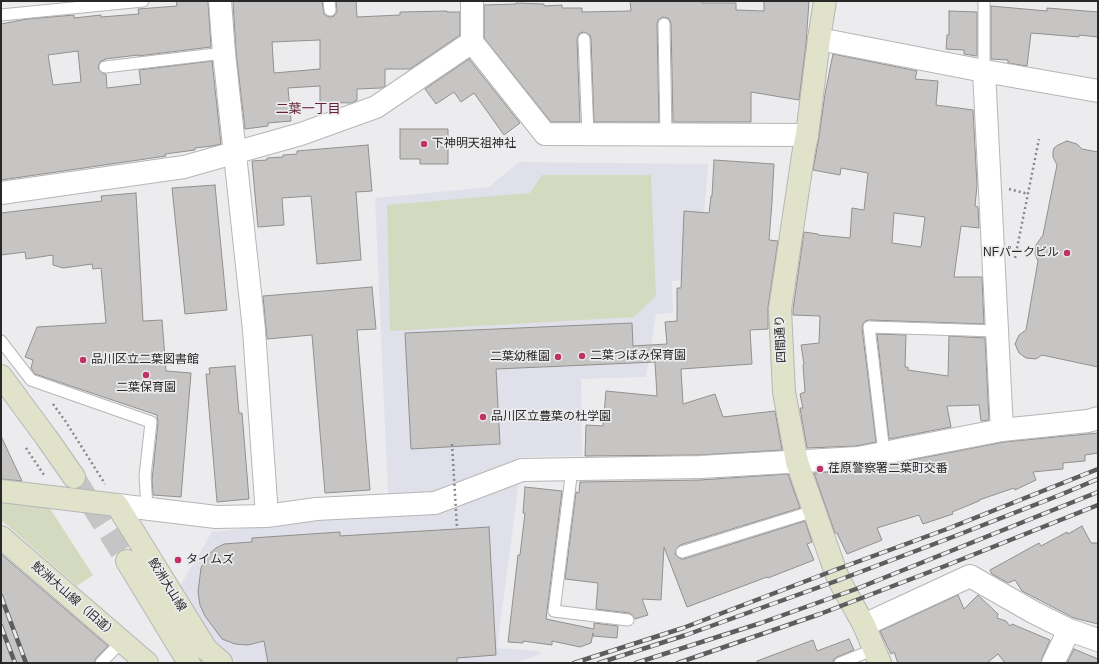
<!DOCTYPE html>
<meta charset="utf-8">
<style>
body{margin:0}
#map{position:relative;width:1099px;height:664px;overflow:hidden;background:#ececee;font-family:Arial,sans-serif}
canvas{display:block}
.frame{position:absolute;inset:0;border:2px solid #282828;pointer-events:none}
</style>
<div id="map">
<canvas width="1099" height="664"></canvas>
<div class="frame"></div>
</div>
<script>
const context = document.querySelector('canvas').getContext('2d');
context.lineJoin = 'round';
function fill(path, color) {
  context.fillStyle = color;
  context.fill(path, 'evenodd');
}
function shape(rows) {
  const path = new Path2D();
  for (const r of rows) {
    path.moveTo(r[0], r[1]);
    for (let i = 2; i < r.length; i += 2) path.lineTo(r[i], r[i + 1]);
  }
  return path;
}
function strokePath(path, color, width, dash) {
  context.strokeStyle = color;
  context.lineWidth = width;
  context.lineCap = dash ? 'butt' : 'round';
  context.setLineDash(dash || []);
  context.stroke(path);
}
function label(font, color, halo, rows, align = 'center') {
  context.font = font + ' Arial,"Noto Sans JP",sans-serif';
  context.lineWidth = 3.5;
  context.setLineDash([]);
  context.textBaseline = 'middle';
  context.strokeStyle = halo;
  context.fillStyle = color;
  for (const [text, x, y, turn = 0] of rows) {
    context.save();
    context.translate(x, y);
    context.rotate((+turn || 0) * Math.PI / 180);
    context.textAlign = isNaN(turn) ? turn : align;
    if (halo) context.strokeText(text, 0, 0);
    context.fillText(text, 0, 0);
    context.restore();
  }
}
const built = shape([
 [519,162,708,164,699,278,672,281,673,313,656,314,646,377,581,379,582,456,521,457,519,481,497,648,540,651,540,654,516,663,237,663,212,642,178,589,212,532,359,516,389,517,375,198,489,187]
]);
const green = shape([
 [542,175,651,175,656,296,634,317,390,331,387,205,530,193],
 [1,502,49,507,93,575,77,586,1,520]
]);
const building = shape([
 [176,1,208,1,211,47,138,56,138,55,105,59,105,60,101,61,99,64,98,68,102,73,106,74,107,88,141,84,139,70,212,61,221,144,212,146,195,148,195,150,165,154,166,156,1,180,1,24,27,19,74,15,74,18,101,15,101,17,139,14,138,9,177,6,176,1],
 [78,51,81,82,53,85,48,55,78,51],
 [233,1,322,1,324,14,327,16,330,17,334,16,337,12,336,1,356,1,357,17,400,15,400,12,447,11,447,12,460,12,460,35,410,69,385,69,385,86,381,88,357,89,357,100,352,103,320,102,320,86,288,88,291,121,268,123,268,126,245,129,236,52,233,1],
 [320,40,320,69,274,73,272,42,320,40],
 [630,1,702,1,702,3,736,3,736,10,764,11,764,1,809,1,806,44,799,100,751,92,751,122,673,122,671,24,670,21,668,18,663,17,658,20,657,24,659,122,594,122,591,39,590,35,584,32,580,33,578,36,577,39,580,122,551,122,484,38,484,5,516,4,516,3,544,4,544,6,562,5,562,8,582,8,582,12,631,11,630,1],
 [991,6,1047,11,1047,8,1098,12,1098,37,1079,35,1079,37,1031,33,1027,66,1008,63,1008,60,991,59,991,6],
 [949,11,977,12,977,56,964,54,964,50,946,49,947,35,949,35,949,11],
 [833,54,917,71,915,79,938,81,936,105,973,110,977,185,975,206,978,207,979,228,961,226,954,277,982,277,984,324,869,320,865,321,863,324,862,328,876,442,856,446,807,448,800,408,803,408,800,394,805,392,803,365,804,364,801,345,819,343,820,316,793,315,793,310,804,232,818,234,818,235,850,238,852,208,864,210,868,173,841,168,840,175,813,170,819,137,825,94,833,54],
 [894,213,925,217,921,247,892,243,894,213],
 [469,59,520,123,504,135,474,93,461,102,454,92,436,104,425,89,469,59],
 [400,129,448,129,448,164,420,164,420,159,400,159,400,129],
 [1067,141,1077,144,1082,149,1098,152,1098,367,1042,355,1036,359,1026,358,1019,353,1015,344,1019,335,1026,330,1038,261,1035,254,1036,245,1043,235,1057,165,1053,157,1053,152,1054,148,1058,145,1067,141],
 [368,145,372,191,356,192,361,260,317,264,311,196,282,198,284,225,258,227,252,161,267,160,267,158,283,157,283,155,297,154,297,151,368,145],
 [714,160,774,164,772,202,769,240,778,241,768,307,768,329,750,330,752,364,681,369,683,404,715,394,723,417,775,411,782,450,700,455,585,456,586,425,603,426,606,391,657,396,655,362,496,369,500,444,411,449,405,333,632,323,633,346,667,344,665,322,677,321,677,288,681,288,684,211,709,213,711,196,712,196,714,160],
 [215,185,227,310,185,314,172,188,215,185],
 [136,193,143,321,162,320,166,371,191,373,181,497,153,495,152,480,158,423,157,415,35,374,31,368,33,360,25,357,37,327,106,323,101,268,93,269,92,264,63,268,53,265,53,255,26,259,25,252,1,255,1,213,102,201,101,196,136,193],
 [372,287,376,329,357,330,370,490,325,493,312,335,267,339,263,296,372,287],
 [877,334,906,335,905,367,908,367,908,370,948,376,949,336,985,338,989,420,981,421,979,405,947,406,951,427,889,439,877,334],
 [235,366,239,413,242,413,249,499,217,502,206,374,210,374,209,368,235,366],
 [1098,433,1098,453,1085,455,1085,461,1063,463,1063,469,1033,472,1036,480,1015,490,1014,488,979,500,979,501,952,512,953,514,923,524,919,515,877,528,882,540,847,554,837,533,835,533,814,473,860,470,1004,442,1098,433],
 [1,436,22,481,1,479,1,436],
 [788,474,800,508,680,545,677,548,675,554,678,557,681,559,684,559,805,521,812,542,807,544,814,560,768,578,767,577,687,607,664,547,661,600,642,599,648,615,635,619,632,615,629,613,596,609,598,583,565,579,576,492,579,493,580,482,700,480,788,474],
 [525,487,562,491,546,619,594,629,594,623,618,626,617,638,593,636,593,633,591,643,580,647,552,641,552,645,523,641,523,643,508,642,518,555,520,555,525,513,523,513,525,487],
 [1082,526,1091,543,1098,543,1098,624,1074,618,1022,591,1015,580,1008,583,992,574,990,570,1039,543,1041,546,1067,532,1068,534,1082,526],
 [489,527,496,655,457,658,457,663,268,663,264,641,248,645,235,644,222,639,205,616,200,605,198,592,201,568,207,556,216,548,224,544,252,542,252,538,340,532,340,536,489,527],
 [1,554,108,646,96,658,94,663,1,663,1,554],
 [958,595,964,609,978,595,998,614,997,618,1006,621,1010,626,1012,624,1050,640,1042,658,1041,663,1005,663,998,654,987,663,898,663,894,652,891,654,880,631,958,595],
 [849,639,854,650,837,657,834,659,833,663,757,663,757,661,813,640,817,651,849,639],
 [1074,649,1098,659,1098,663,1067,663,1074,649]
]);
const secondaryTunnel = shape([
 [74,477,127,561]
]);
const path = shape([
 [1009,189,1028,194],
 [1015,258,1039,139],
 [53,404,66,422,105,484],
 [26,448,44,475]
]);
const lane = shape([
 [329,1,330,10],
 [1,15,143,1],
 [664,24,666,134],
 [584,39,588,134],
 [105,67,224,53],
 [984,71,984,1],
 [1,341,31,380,151,422,145,476,147,508],
 [884,453,869,327,997,331],
 [572,469,554,611,628,620],
 [682,552,814,511],
 [101,663,122,641],
 [840,663,875,649]
]);
const street = shape([
 [220,1,224,53,254,330,267,516],
 [472,1,472,42],
 [819,39,984,71,1098,91],
 [984,71,1002,430],
 [1,193,184,167,301,134,376,107,472,42,545,134,807,135],
 [117,505,216,517,267,516,316,509,435,503,522,470,700,467,858,458,1002,430,1088,421,1098,418],
 [864,625,970,576,1033,612,1069,630,1098,640],
 [1053,663,1069,630]
]);
const secondary = shape([
 [825,1,819,39,807,135,804,149,780,309,784,392,797,462,835,570,839,580,864,625,880,663],
 [1,376,46,437,74,477],
 [1,491,117,505,206,649,221,662],
 [1,537,147,663],
 [127,561,189,663]
]);
const rail = shape([
 [1,596,26,663],
 [1,626,15,663],
 [574,663,683,628,835,570,947,529,1098,469],
 [599,663,686,635,839,580,950,538,1060,495,1098,479],
 [636,663,761,623,856,589,1098,492],
 [678,663,820,614,945,566,1098,505]
]);
const pathBridge = shape([
 [452,444,457,528]
]);
const markers = [
 [424,144,4,"#be3267"],
 [1067,253,4,"#be3267"],
 [582,356,4,"#be3267"],
 [558,357,4,"#be3267"],
 [83,360,4,"#be3267"],
 [146,375,4,"#be3267"],
 [483,417,4,"#be3267"],
 [820,469,4,"#be3267"],
 [178,560,4,"#be3267"]
];
const poiNames = [
 ["下神明天祖神社",432,144],
 ["NFパークビル",1059,253,"right"],
 ["二葉つぼみ保育園",590,356],
 ["二葉幼稚園",550,357,"right"],
 ["品川区立二葉図書館",91,360],
 ["二葉保育園",146,388,"center"],
 ["品川区立豊葉の杜学園",491,417],
 ["荏原警察署二葉町交番",828,469],
 ["タイムズ",186,560]
];
const streetNames = [
 ["四間通り",781,339,-93],
 ["鮫洲大山線",167,585,58],
 ["鮫洲大山線（旧道）",74,600,41]
];
const neighbourhoodNames = [
 ["二葉一丁目",308,109]
];
fill(built, '#e0e0ea');
fill(green, '#d4dac0');
fill(building, '#c6c5c4');
strokePath(building, '#91908e', 1);
strokePath(secondaryTunnel, '#c5c5c6', 22, [22, 11]);
strokePath(lane, '#b6b6b7', 13);
strokePath(street, '#b6b6b7', 24);
strokePath(secondary, '#b6b6b7', 24);
strokePath(path, '#89898a', 2.5, [2, 3]);
strokePath(lane, '#fff', 11);
strokePath(street, '#fff', 22);
strokePath(secondary, '#e0e2ca', 22);
strokePath(rail, '#5d5d5d', 4.5);
strokePath(rail, '#ececee', 3, [9]);
strokePath(pathBridge, '#89898a', 2.5, [2, 3]);
for (const [x, y, r, color] of markers) {
  const dot = new Path2D();
  dot.arc(x, y, r, 0, 2 * Math.PI);
  context.fillStyle = color;
  context.fill(dot);
  strokePath(dot, '#ececee', 1.5);
}
label('12px', '#282828', '#ececee', poiNames, 'left');
label('12px', '#282828', '#ececee', streetNames);
label('13px', '#652138', '#ececee', neighbourhoodNames);
</script>
